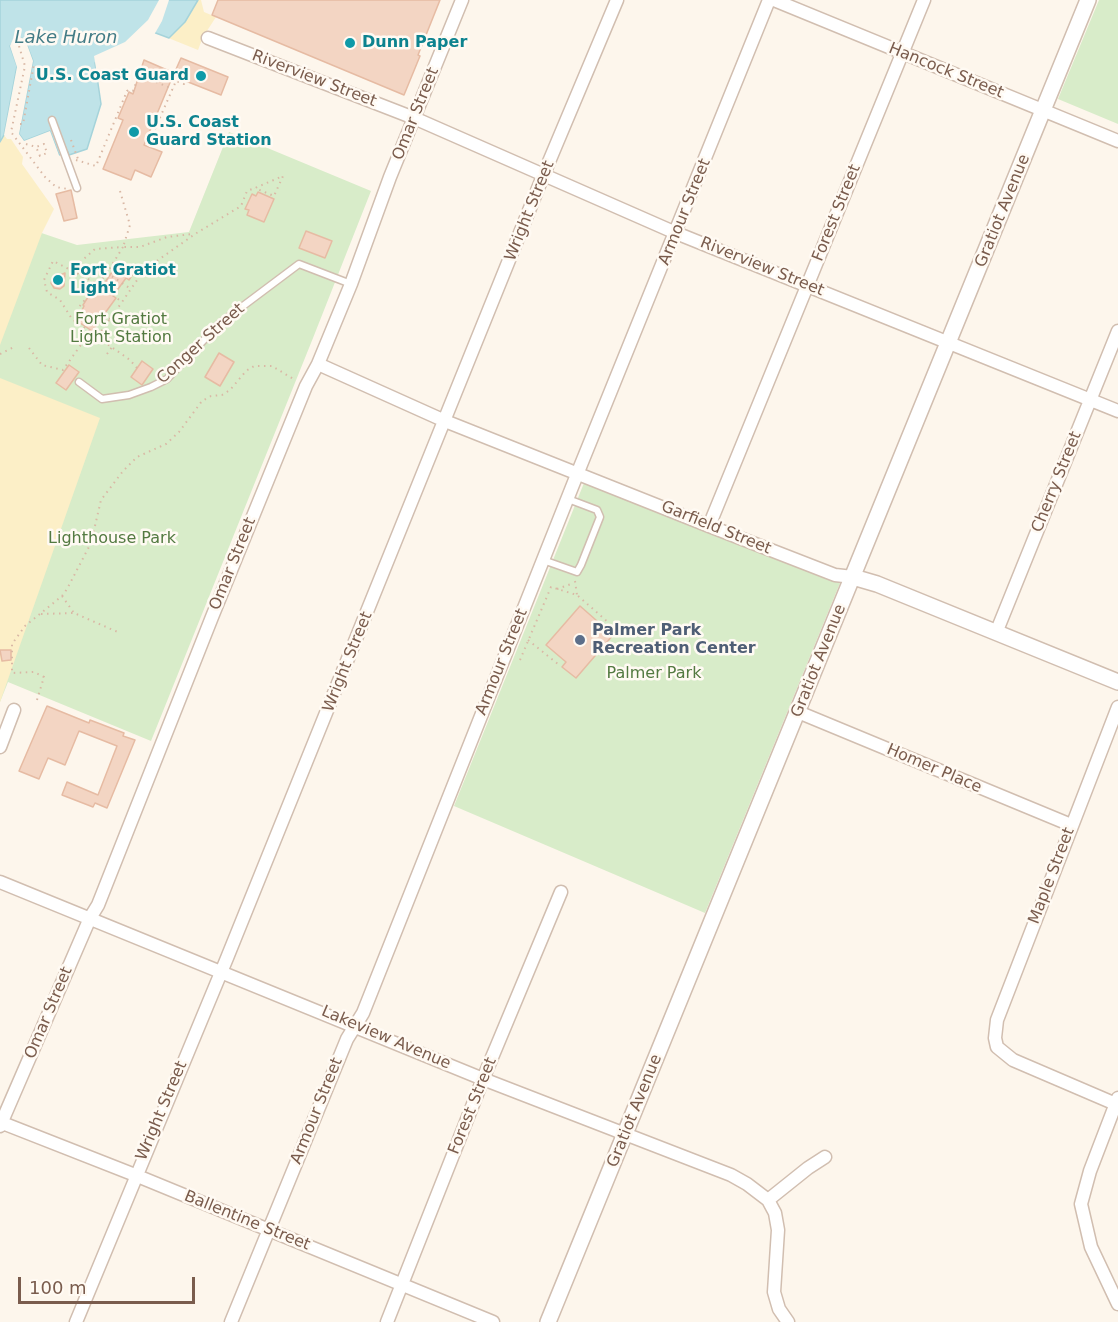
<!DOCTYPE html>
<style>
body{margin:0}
#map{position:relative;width:1118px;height:1322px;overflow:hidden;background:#fdf6ec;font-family:"DejaVu Sans",sans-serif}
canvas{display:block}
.scale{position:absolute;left:18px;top:1277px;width:177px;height:27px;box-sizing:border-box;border:3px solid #7a5c4d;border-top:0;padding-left:8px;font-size:18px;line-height:21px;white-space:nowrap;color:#7a5c4d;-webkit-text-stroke:4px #fffaf3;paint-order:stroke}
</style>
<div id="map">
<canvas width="1118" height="1322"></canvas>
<div class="scale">100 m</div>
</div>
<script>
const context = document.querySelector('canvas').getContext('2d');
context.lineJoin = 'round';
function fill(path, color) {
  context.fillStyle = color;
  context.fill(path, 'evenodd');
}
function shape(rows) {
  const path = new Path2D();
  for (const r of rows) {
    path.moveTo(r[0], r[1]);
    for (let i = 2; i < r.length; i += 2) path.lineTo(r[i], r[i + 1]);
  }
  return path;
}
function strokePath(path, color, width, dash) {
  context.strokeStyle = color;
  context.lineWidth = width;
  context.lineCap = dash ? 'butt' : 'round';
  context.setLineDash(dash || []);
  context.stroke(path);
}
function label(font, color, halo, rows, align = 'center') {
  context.font = font + ' "DejaVu Sans",sans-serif';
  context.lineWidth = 5;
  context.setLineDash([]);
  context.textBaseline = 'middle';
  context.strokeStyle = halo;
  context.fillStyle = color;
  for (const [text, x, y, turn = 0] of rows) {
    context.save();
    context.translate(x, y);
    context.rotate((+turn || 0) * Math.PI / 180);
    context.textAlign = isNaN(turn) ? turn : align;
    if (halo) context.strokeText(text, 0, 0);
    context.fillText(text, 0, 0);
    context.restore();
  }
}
const green = shape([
 [1099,0,1118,0,1118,124,1058,99],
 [229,132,371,191,313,338,151,741,8,682,0,702,0,219,77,245,189,232],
 [586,478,840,583,705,913,454,806]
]);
const sand = shape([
 [169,0,201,0,204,12,216,17,203,37,198,50,156,33],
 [0,64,4,135,7,139,11,139,23,157,22,164,54,209,42,233,0,345],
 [0,378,100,418,0,702]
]);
const water = shape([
 [0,0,198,0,185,22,169,38,153,32,95,63,101,104,87,149,69,155,68,152,59,155,50,131,24,141,19,134,33,61,25,40,19,37,10,46,17,66,4,135,0,142,0,0]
]);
const pier = shape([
 [159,0,169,0,162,21,154,35,146,43,117,62,99,66,100,73,97,74,94,56,125,42,148,20],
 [19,37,25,39,33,61,19,134,24,141,50,131,60,158,57,157,48,135,24,144,16,135,29,61,23,42,19,40,15,42,13,46,20,67,6,137,4,135,17,67,10,46,13,39]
]);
const building = shape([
 [218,0,440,0,418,55,420,56,404,95,212,15,218,0],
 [181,58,228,77,221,95,173,76,181,58],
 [144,60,174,73,144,145,162,152,151,177,135,170,131,180,103,169,123,120,118,118,129,92,133,94,144,60],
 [71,190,77,218,64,221,56,194,71,190],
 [258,192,274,199,264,222,247,215,249,210,245,209,252,194,256,196,258,192],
 [306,231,332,241,325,258,299,248,306,231],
 [119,262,134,272,129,280,126,278,113,296,116,298,92,331,77,321,84,306,83,305,88,297,90,298,95,291,97,292,101,288,119,262],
 [65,273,64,286,60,289,54,288,51,283,53,278,65,273],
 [219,353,234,362,220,386,205,377,219,353],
 [142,361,153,369,142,385,131,377,142,361],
 [69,365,79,372,66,390,56,383,69,365],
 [580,606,613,635,576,678,562,667,566,662,546,645,580,606],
 [0,650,11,650,11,660,2,661,0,650],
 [47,706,89,723,90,720,124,733,123,736,135,740,107,808,95,803,93,807,62,795,67,782,98,795,117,746,79,731,65,765,48,758,39,779,19,771,47,706]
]);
const path = shape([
 [19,46,25,66,11,132,45,177,56,187,68,189],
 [20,124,23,124,34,64],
 [155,129,176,81,184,84,185,81],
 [71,140,78,159],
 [26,144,36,147,44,144,47,153,40,156,36,147],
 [76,160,96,166,127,91,129,90,133,91,139,75,173,89],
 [120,191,130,225,123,247,140,247,167,237,192,234],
 [71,270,95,249,123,247,107,273,79,307,79,312,74,321],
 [107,273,131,289],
 [104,315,110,319],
 [98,336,122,302],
 [29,348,42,365,63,370,90,332],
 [0,354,16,346],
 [107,354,112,347],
 [137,368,130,360,72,319,60,300,47,292,44,280,53,261,98,284,122,302,144,270,195,234,241,206,247,191,255,188,283,176,274,196,255,188],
 [575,581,577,595],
 [557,589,574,583],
 [62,596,74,613],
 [41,614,74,613,120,633],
 [528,640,558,664],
 [520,660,551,587,577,595,609,623],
 [37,700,44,677,34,672,12,673,12,644,25,626,62,596,67,589,91,543,101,500,123,471,137,457,166,444,179,432,202,401,211,396,222,395,230,390,246,371,254,366,272,366,295,380]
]);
const service = shape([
 [52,120,77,188],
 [79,382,102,399,129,395,151,387,167,379,219,324,299,264,351,284],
 [543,560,577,572,581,565,600,517,597,510,568,499]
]);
const minor = shape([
 [774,0,1118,141],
 [208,38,414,118,676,233,1118,411],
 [318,364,445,421,709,526,835,575,853,577],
 [709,526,924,0],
 [996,633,1118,331],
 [1118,707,997,1020,995,1038,997,1047,1013,1060,1118,1105],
 [798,712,1071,825],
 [0,747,14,710],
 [0,882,483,1079,731,1175,747,1184,768,1200,775,1213,778,1230,774,1292,779,1309,788,1322],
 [1118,1098,1090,1171,1081,1204,1091,1247,1118,1304],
 [0,1122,135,1175,493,1322],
 [0,1126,90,918,98,905,212,617,306,386,318,364,351,284,390,177,462,0],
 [768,1200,808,1168,825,1157],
 [76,1322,227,958,543,176,617,0],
 [231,1322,347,1039,363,1013,578,472,769,0],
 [387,1322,483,1079,561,892]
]);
const tertiary = shape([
 [853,577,877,584,1118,682],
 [548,1322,1088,0]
]);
const markers = [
 [350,43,6,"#0f9aa8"],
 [201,76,6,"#0f9aa8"],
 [134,132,6,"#0f9aa8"],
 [58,280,6,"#0f9aa8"],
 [580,640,6,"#5c6f8a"]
];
const cultureNames = [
 ["Dunn Paper",362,43],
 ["U.S. Coast Guard",189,76,"right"],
 ["U.S. Coast",146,123],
 ["Guard Station",146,141],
 ["Fort Gratiot",70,271],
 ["Light",70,289]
];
const streetNames = [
 ["Hancock Street",946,71,22],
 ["Riverview Street",314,79,21],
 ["Omar Street",416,114,-68],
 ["Wright Street",530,211,-68],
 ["Gratiot Avenue",1003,211,-68],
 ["Armour Street",685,212,-68],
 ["Forest Street",837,213,-68],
 ["Riverview Street",762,267,22],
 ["Conger Street",201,344,-42],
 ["Cherry Street",1057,482,-68],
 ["Garfield Street",716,528,22],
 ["Omar Street",233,564,-68],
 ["Gratiot Avenue",819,661,-68],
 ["Wright Street",348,662,-68],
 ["Armour Street",502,662,-68],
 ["Homer Place",934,769,23],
 ["Maple Street",1052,876,-69],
 ["Omar Street",49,1013,-67],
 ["Lakeview Avenue",386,1038,23],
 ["Forest Street",473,1106,-68],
 ["Wright Street",162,1111,-67],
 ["Armour Street",317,1111,-68],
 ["Gratiot Avenue",635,1111,-68],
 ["Ballentine Street",247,1221,22]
];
const parkNames = [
 ["Fort Gratiot",121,320],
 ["Light Station",121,338],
 ["Lighthouse Park",112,539],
 ["Palmer Park",654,674]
];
const serviceNames = [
 ["Palmer Park",592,631],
 ["Recreation Center",592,649]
];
const waterNames = [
 ["Lake Huron",66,38]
];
fill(green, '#d8ecc9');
fill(sand, '#fcefc7');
fill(water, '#bfe3e8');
strokePath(water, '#a5d3da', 1.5);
fill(pier, '#fdf6ec');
fill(building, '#f3d5c3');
strokePath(building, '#e6bba3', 1.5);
strokePath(service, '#d1beb0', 9);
strokePath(minor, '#d1beb0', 15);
strokePath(tertiary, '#d1beb0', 18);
strokePath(path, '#d9b8a5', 2, [1.5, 4.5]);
strokePath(service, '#fff', 6);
strokePath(minor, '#fff', 12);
strokePath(tertiary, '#fff', 15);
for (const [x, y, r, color] of markers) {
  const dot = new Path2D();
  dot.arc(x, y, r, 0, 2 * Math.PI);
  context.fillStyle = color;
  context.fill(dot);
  strokePath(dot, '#fffaf3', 2);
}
label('bold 16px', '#0d838f', '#fffaf3', cultureNames, 'left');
label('16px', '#7a5c4d', '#fffaf3', streetNames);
label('16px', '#537a41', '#fffaf3', parkNames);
label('bold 16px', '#4e5e75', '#fffaf3', serviceNames, 'left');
label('italic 18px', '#437c86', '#fffaf3', waterNames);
</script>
